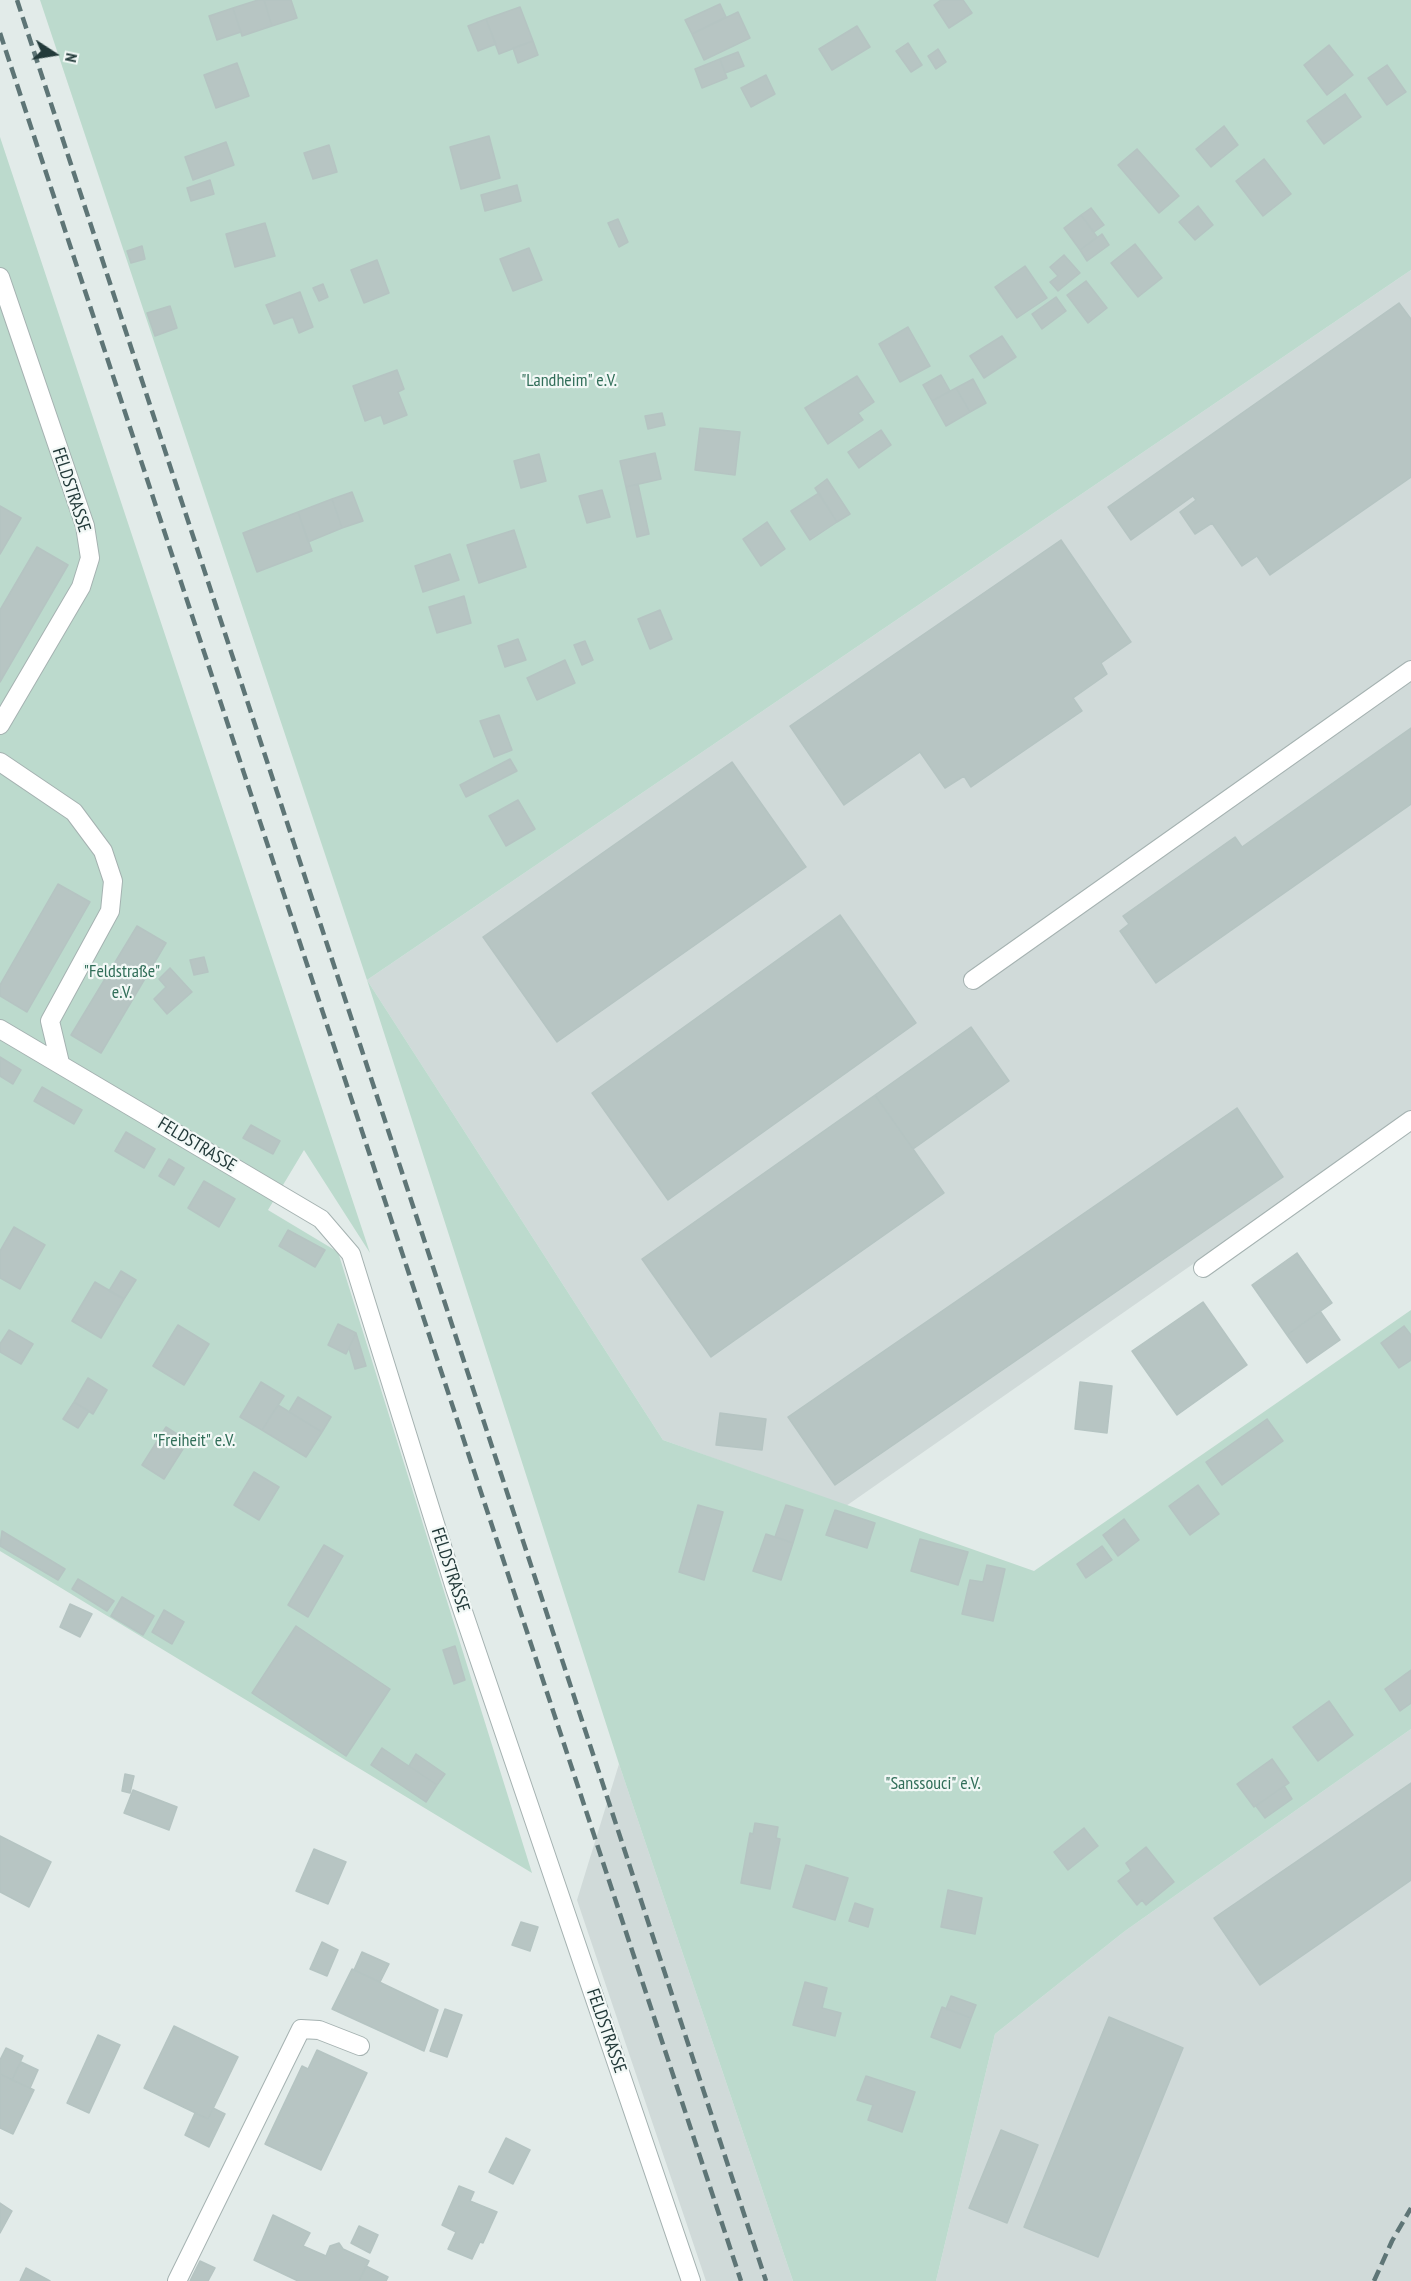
<!DOCTYPE html>
<meta charset="utf-8">
<style>
body{margin:0}
#map{position:relative;width:1411px;height:2281px;overflow:hidden;background:#e2ebe9;font-family:"PT Sans Narrow",sans-serif}
canvas{display:block}
.north{position:absolute;left:24px;top:24px;width:60px;height:60px;-webkit-text-stroke:4px #f2f8f6;paint-order:stroke;rotate:102deg;font-size:16px;font-weight:700;line-height:24px;text-align:center;color:#233a3a}
.north::after{content:'';display:block;margin:auto;width:21px;height:27px;background:#233a3a;clip-path:polygon(50% 0,100% 100%,50% 72%,0 100%)}
</style>
<div id="map">
<canvas width="1411" height="2281"></canvas>
<div class="north">N</div>
</div>
<script>
const context = document.querySelector('canvas').getContext('2d');
context.lineJoin = 'round';
function fill(path, color) {
  context.fillStyle = color;
  context.fill(path, 'evenodd');
}
function shape(rows) {
  const path = new Path2D();
  for (const r of rows) {
    path.moveTo(r[0], r[1]);
    for (let i = 2; i < r.length; i += 2) path.lineTo(r[i], r[i + 1]);
  }
  return path;
}
function strokePath(path, color, width, dash) {
  context.strokeStyle = color;
  context.lineWidth = width;
  context.lineCap = dash ? 'butt' : 'round';
  context.setLineDash(dash || []);
  context.stroke(path);
}
function label(font, color, halo, rows, align = 'center') {
  context.font = font + ' "PT Sans Narrow",sans-serif';
  context.lineWidth = 4.5;
  context.setLineDash([]);
  context.textBaseline = 'middle';
  context.strokeStyle = halo;
  context.fillStyle = color;
  for (const [text, x, y, turn = 0] of rows) {
    context.save();
    context.translate(x, y);
    context.rotate((+turn || 0) * Math.PI / 180);
    context.textAlign = isNaN(turn) ? turn : align;
    if (halo) context.strokeText(text, 0, 0);
    context.fillText(text, 0, 0);
    context.restore();
  }
}
const built = shape([
 [1411,270,1411,1112,846,1506,663,1440,367,980],
 [1411,1729,1411,2281,936,2281,995,2034,1125,1931],
 [619,1764,793,2281,706,2281,577,1900]
]);
const green = shape([
 [40,0,1411,0,1411,270,367,980,663,1440,1034,1571,1411,1310,1411,1729,1125,1931,995,2034,936,2281,793,2281,619,1764,367,980],
 [0,137,370,1253,304,1150,268,1210,338,1252,532,1873,0,1551]
]);
const building = shape([
 [258,0,264,0,272,26,242,36,233,8,258,0],
 [264,0,291,0,297,18,272,26,264,0],
 [941,0,963,0,972,13,949,28,934,5,941,0],
 [720,4,726,17,692,34,685,20,720,4],
 [520,7,533,41,499,54,486,19,520,7],
 [233,8,241,32,217,40,209,16,233,8],
 [738,12,750,38,704,60,692,34,738,12],
 [486,19,496,44,478,51,468,26,486,19],
 [857,26,870,47,832,70,819,49,857,26],
 [533,41,538,55,518,63,513,48,533,41],
 [908,43,922,65,911,72,896,51,908,43],
 [1329,45,1353,75,1327,95,1304,65,1329,45],
 [938,49,946,62,936,69,928,56,938,49],
 [738,52,744,66,725,73,720,59,738,52],
 [720,59,727,78,702,88,695,69,720,59],
 [237,63,249,96,216,108,204,75,237,63],
 [1387,65,1406,92,1387,105,1368,78,1387,65],
 [766,75,775,94,751,107,741,88,766,75],
 [1345,94,1361,117,1324,144,1307,121,1345,94],
 [1224,126,1238,145,1211,167,1196,149,1224,126],
 [489,136,500,178,461,189,450,147,489,136],
 [226,142,234,165,193,180,185,157,226,142],
 [329,145,337,172,313,179,304,153,329,145],
 [1137,149,1179,196,1159,213,1118,165,1137,149],
 [1264,159,1291,194,1263,216,1236,181,1264,159],
 [210,180,214,194,191,201,187,188,210,180],
 [517,185,521,201,485,211,481,195,517,185],
 [1198,206,1213,225,1195,240,1179,222,1198,206],
 [1091,208,1104,225,1094,232,1081,215,1091,208],
 [1081,215,1097,237,1080,250,1064,228,1081,215],
 [618,219,628,242,619,247,608,223,618,219],
 [265,223,275,256,235,267,226,234,265,223],
 [1102,234,1109,245,1087,261,1080,250,1102,234],
 [1135,244,1162,278,1138,297,1111,263,1135,244],
 [142,246,145,259,131,263,127,251,142,246],
 [529,248,542,280,513,291,500,259,529,248],
 [1064,255,1080,273,1058,291,1050,282,1058,276,1050,267,1064,255],
 [377,260,389,293,364,303,351,270,377,260],
 [1025,266,1047,298,1017,318,995,287,1025,266],
 [1086,281,1107,308,1088,323,1067,295,1086,281],
 [323,284,328,297,319,301,313,288,323,284],
 [300,292,313,327,299,333,293,317,274,324,266,305,300,292],
 [1056,297,1066,311,1042,329,1032,314,1056,297],
 [1399,303,1411,319,1411,477,1270,575,1257,556,1242,566,1212,523,1195,534,1180,512,1196,500,1193,496,1131,540,1108,507,1399,303],
 [170,306,177,328,155,336,147,313,170,306],
 [908,327,930,366,900,382,879,344,908,327],
 [1002,336,1016,357,984,378,970,356,1002,336],
 [397,370,404,389,398,392,407,415,384,424,381,415,365,421,353,386,397,370],
 [941,375,950,391,932,401,923,385,941,375],
 [857,376,874,402,858,413,863,420,828,444,805,408,857,376],
 [973,379,986,403,970,412,956,388,973,379],
 [956,388,970,412,946,426,932,401,956,388],
 [662,413,665,425,648,429,645,416,662,413],
 [700,428,740,432,735,475,695,470,700,428],
 [881,430,891,445,859,468,848,452,881,430],
 [655,453,661,479,626,487,620,461,655,453],
 [539,454,546,481,521,488,514,461,539,454],
 [827,479,850,514,837,522,815,488,827,479],
 [638,484,649,534,637,537,626,487,638,484],
 [602,490,610,517,587,523,579,496,602,490],
 [352,492,363,521,342,528,332,499,352,492],
 [819,493,837,522,810,540,791,511,819,493],
 [332,499,342,528,308,542,298,512,332,499],
 [0,506,21,518,0,554,0,506],
 [298,512,312,551,257,572,243,533,298,512],
 [767,522,785,549,761,566,743,539,767,522],
 [514,530,526,567,479,583,467,545,514,530],
 [1061,540,1131,642,1101,663,1107,674,1073,698,1082,711,971,787,964,776,945,788,920,752,844,805,790,726,1061,540],
 [37,547,68,565,0,682,0,610,37,547],
 [450,554,459,580,423,592,415,566,450,554],
 [464,596,471,623,437,633,429,607,464,596],
 [660,610,672,639,650,649,638,619,660,610],
 [518,639,526,660,505,667,498,646,518,639],
 [585,641,593,660,582,665,574,645,585,641],
 [565,660,575,683,537,700,527,678,565,660],
 [499,715,512,750,494,757,480,721,499,715],
 [1411,728,1411,804,1156,983,1120,931,1129,924,1123,916,1235,837,1242,847,1411,728],
 [510,759,517,771,466,797,460,785,510,759],
 [732,762,806,867,557,1042,483,937,732,762],
 [518,800,535,829,506,846,489,816,518,800],
 [58,884,90,902,27,1012,0,996,0,985,58,884],
 [840,915,916,1023,668,1200,592,1093,840,915],
 [137,926,166,943,101,1053,71,1035,137,926],
 [204,957,208,972,194,975,190,960,204,957],
 [170,968,192,992,167,1014,154,999,166,987,159,979,170,968],
 [971,1027,1009,1081,913,1149,875,1095,971,1027],
 [0,1057,21,1070,13,1084,0,1076,0,1057],
 [42,1087,82,1110,74,1124,34,1101,42,1087],
 [875,1095,944,1193,711,1357,642,1259,875,1095],
 [1237,1108,1283,1177,835,1485,788,1417,1237,1108],
 [251,1125,280,1141,273,1154,243,1138,251,1125],
 [126,1132,155,1149,144,1168,115,1151,126,1132],
 [169,1159,184,1168,174,1185,159,1176,169,1159],
 [204,1181,235,1199,219,1227,188,1208,204,1181],
 [14,1227,45,1245,20,1289,0,1278,0,1251,14,1227],
 [288,1230,325,1250,315,1267,279,1246,288,1230],
 [1297,1253,1332,1303,1287,1335,1252,1285,1297,1253],
 [121,1271,136,1280,124,1299,109,1291,121,1271],
 [95,1282,124,1299,101,1338,72,1321,95,1282],
 [1203,1302,1247,1365,1177,1415,1132,1351,1203,1302],
 [1320,1311,1340,1340,1307,1363,1287,1335,1320,1311],
 [338,1324,356,1333,346,1354,328,1345,338,1324],
 [178,1325,209,1344,184,1385,153,1366,178,1325],
 [1404,1326,1411,1335,1411,1360,1399,1368,1381,1343,1404,1326],
 [9,1330,33,1344,21,1364,0,1352,0,1344,9,1330],
 [356,1333,366,1366,355,1369,349,1348,356,1333],
 [88,1378,107,1390,93,1414,74,1402,88,1378],
 [261,1382,284,1396,262,1430,240,1417,261,1382],
 [1080,1382,1112,1386,1107,1433,1075,1429,1080,1382],
 [298,1397,331,1417,322,1432,289,1412,298,1397],
 [74,1402,89,1411,78,1428,63,1419,74,1402],
 [278,1405,322,1432,306,1457,262,1430,278,1405],
 [720,1413,766,1419,762,1450,716,1445,720,1413],
 [1267,1419,1283,1441,1222,1485,1206,1462,1267,1419],
 [166,1427,188,1441,164,1479,142,1465,166,1427],
 [254,1472,279,1487,259,1520,234,1505,254,1472],
 [1198,1485,1219,1514,1190,1535,1169,1506,1198,1485],
 [698,1505,723,1512,704,1580,679,1572,698,1505],
 [786,1505,803,1510,793,1543,775,1537,786,1505],
 [835,1510,875,1523,867,1548,826,1535,835,1510],
 [1124,1519,1139,1540,1118,1556,1103,1535,1124,1519],
 [2,1531,65,1569,58,1580,0,1546,2,1531],
 [766,1534,793,1543,781,1580,753,1571,766,1534],
 [920,1539,968,1552,958,1585,911,1571,920,1539],
 [324,1545,343,1556,308,1617,288,1605,324,1545],
 [1102,1546,1112,1560,1086,1578,1077,1564,1102,1546],
 [987,1565,1005,1569,993,1621,962,1614,970,1580,983,1582,987,1565],
 [78,1579,114,1601,107,1611,72,1589,78,1579],
 [122,1597,154,1616,143,1635,111,1616,122,1597],
 [70,1604,92,1614,80,1637,60,1627,70,1604],
 [164,1610,184,1622,172,1644,152,1632,164,1610],
 [296,1626,390,1689,346,1756,252,1693,296,1626],
 [455,1646,465,1680,454,1684,443,1650,455,1646],
 [1411,1670,1411,1703,1400,1711,1385,1689,1411,1670],
 [1329,1701,1353,1735,1318,1761,1293,1727,1329,1701],
 [382,1748,437,1785,426,1802,371,1765,382,1748],
 [416,1754,445,1774,437,1785,409,1766,416,1754],
 [1272,1759,1289,1783,1254,1807,1237,1784,1272,1759],
 [125,1774,134,1776,130,1793,122,1791,125,1774],
 [1411,1783,1411,1880,1260,1985,1214,1918,1411,1783],
 [1284,1786,1292,1799,1265,1818,1256,1806,1284,1786],
 [133,1790,177,1807,169,1830,124,1813,133,1790],
 [755,1823,778,1827,776,1838,780,1839,770,1889,741,1883,750,1833,753,1834,755,1823],
 [1084,1828,1098,1846,1068,1870,1054,1852,1084,1828],
 [0,1836,51,1862,29,1907,0,1892,0,1836],
 [1146,1847,1174,1882,1146,1905,1142,1900,1137,1905,1118,1881,1131,1871,1126,1863,1146,1847],
 [314,1849,346,1862,328,1904,296,1891,314,1849],
 [806,1865,848,1878,835,1920,793,1907,806,1865],
 [948,1890,982,1898,975,1934,941,1927,948,1890],
 [855,1903,873,1909,868,1927,849,1921,855,1903],
 [521,1922,538,1927,530,1951,512,1945,521,1922],
 [322,1942,338,1950,327,1976,310,1969,322,1942],
 [362,1952,389,1964,380,1982,354,1970,362,1952],
 [352,1969,438,2010,424,2051,332,2009,352,1969],
 [805,1982,827,1988,822,2008,841,2013,835,2036,793,2025,805,1982],
 [951,1996,976,2005,971,2018,946,2009,951,1996],
 [942,2007,971,2018,960,2048,931,2037,942,2007],
 [445,2009,462,2015,447,2057,430,2051,445,2009],
 [1109,2017,1183,2048,1098,2257,1024,2227,1109,2017],
 [174,2026,238,2057,208,2119,144,2088,174,2026],
 [98,2035,120,2045,89,2113,67,2103,98,2035],
 [6,2048,23,2056,12,2080,0,2074,0,2060,6,2048],
 [317,2050,367,2073,321,2170,265,2144,302,2066,308,2069,317,2050],
 [21,2062,38,2070,30,2088,12,2080,21,2062],
 [0,2074,34,2090,13,2134,0,2128,0,2074],
 [866,2076,915,2092,902,2132,868,2120,873,2105,857,2100,866,2076],
 [213,2108,225,2114,209,2147,185,2135,195,2113,208,2119,213,2108],
 [1001,2130,1038,2145,1007,2223,969,2208,1001,2130],
 [506,2138,530,2150,513,2184,489,2172,506,2138],
 [459,2186,474,2192,470,2201,497,2212,483,2243,480,2242,472,2259,448,2249,456,2232,442,2225,459,2186],
 [0,2203,12,2211,0,2233,0,2203],
 [273,2215,310,2233,303,2246,326,2256,330,2246,339,2243,343,2249,369,2261,359,2281,298,2281,254,2260,273,2215],
 [359,2226,378,2235,370,2253,351,2243,359,2226],
 [200,2261,215,2268,208,2281,190,2281,200,2261],
 [366,2266,388,2277,386,2281,359,2281,366,2266],
 [26,2268,50,2281,20,2281,26,2268]
]);
const minor = shape([
 [0,277,85,526,90,558,81,587,0,725],
 [0,762,74,812,103,851,113,881,110,911,50,1021,60,1063],
 [973,980,1411,670],
 [0,1029,321,1219,351,1254,455,1588,691,2281],
 [1203,1268,1411,1120],
 [177,2281,301,2029,319,2030,360,2046]
]);
const rail = shape([
 [17,0,766,2281],
 [0,33,741,2281],
 [1374,2281,1392,2241,1411,2208]
]);
const parkNames = [
 ["\"Landheim\" e.V.",569,381],
 ["\"Feldstraße\"",122,972],
 ["e.V.",122,993],
 ["\"Freiheit\" e.V.",194,1441],
 ["\"Sanssouci\" e.V.",933,1784]
];
const streetNames = [
 ["FELDSTRASSE",71,490,72],
 ["FELDSTRASSE",197,1145,31],
 ["FELDSTRASSE",450,1570,72],
 ["FELDSTRASSE",606,2031,71]
];
fill(built, '#d0dad9');
fill(green, '#bcdacd');
fill(building, '#b7c5c3');
strokePath(building, '#b5c4c2', 1.5);
strokePath(minor, '#a5b2b1', 20);
strokePath(minor, '#fff', 18);
strokePath(rail, '#5e7576', 4.5, [12, 6]);
label('18px', '#316e59', '#f2f8f6', parkNames);
label('18px', '#233a3a', '#f2f8f6', streetNames);
</script>
